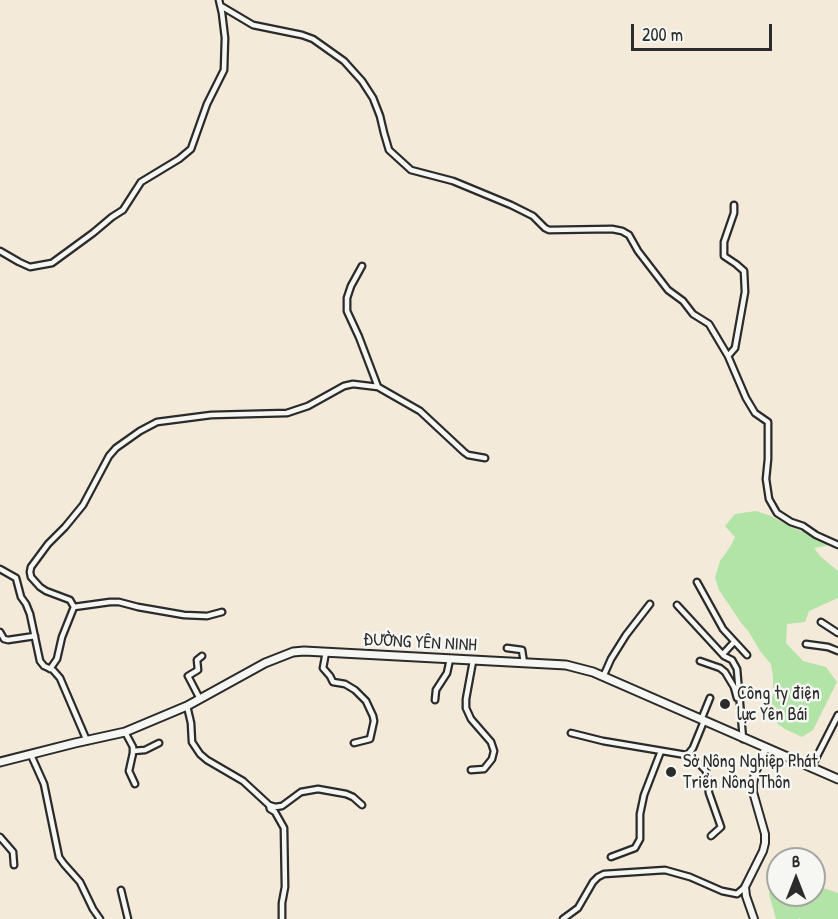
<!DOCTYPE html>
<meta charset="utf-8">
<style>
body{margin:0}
#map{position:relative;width:838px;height:919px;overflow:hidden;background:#f4eada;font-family:"Patrick Hand",sans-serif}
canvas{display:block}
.north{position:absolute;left:766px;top:847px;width:60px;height:60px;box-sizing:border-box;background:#f6f6f2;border:2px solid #a5a5a2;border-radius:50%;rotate:0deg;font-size:16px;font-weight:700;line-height:24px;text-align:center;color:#2b2b2b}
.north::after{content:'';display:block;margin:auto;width:21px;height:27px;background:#2b2b2b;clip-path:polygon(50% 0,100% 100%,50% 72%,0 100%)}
.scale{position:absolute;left:631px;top:24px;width:141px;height:27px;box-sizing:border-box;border:3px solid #2b2b2b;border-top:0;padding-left:8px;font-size:18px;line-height:21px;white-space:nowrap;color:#2b2b2b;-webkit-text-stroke:4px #f6f6f2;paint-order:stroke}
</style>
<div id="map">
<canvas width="838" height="919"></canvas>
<div class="north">B</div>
<div class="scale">200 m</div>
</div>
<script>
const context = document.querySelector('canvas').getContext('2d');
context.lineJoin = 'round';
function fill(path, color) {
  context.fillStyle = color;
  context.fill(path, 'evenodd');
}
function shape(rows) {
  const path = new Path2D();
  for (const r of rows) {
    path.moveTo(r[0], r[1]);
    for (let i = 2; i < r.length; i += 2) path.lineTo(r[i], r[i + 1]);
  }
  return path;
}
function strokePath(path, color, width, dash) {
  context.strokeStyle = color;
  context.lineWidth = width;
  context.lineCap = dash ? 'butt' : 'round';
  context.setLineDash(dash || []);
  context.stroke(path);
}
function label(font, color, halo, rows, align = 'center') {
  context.font = font + ' "Patrick Hand",sans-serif';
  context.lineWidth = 5;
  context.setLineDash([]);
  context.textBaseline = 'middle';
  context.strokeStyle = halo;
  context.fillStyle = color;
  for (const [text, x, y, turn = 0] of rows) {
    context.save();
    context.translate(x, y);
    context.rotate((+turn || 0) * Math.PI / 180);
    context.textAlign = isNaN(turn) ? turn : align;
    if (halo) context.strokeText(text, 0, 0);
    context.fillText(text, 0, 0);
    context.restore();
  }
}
const green = shape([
 [756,511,771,516,791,527,829,543,826,546,814,548,821,557,838,571,838,598,809,611,805,622,787,624,786,643,803,661,826,667,837,682,813,730,802,737,785,729,771,719,769,704,773,695,773,677,771,664,760,651,749,632,742,624,719,590,715,578,720,561,730,547,735,537,725,526,735,514],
 [773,883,778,883,778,895,814,895,814,885,838,893,838,919,800,919,800,918,797,919,776,919,769,894]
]);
const street = shape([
 [221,6,253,25,302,35,313,39,344,61,362,81,373,98,380,116,384,133,389,150,411,170,453,181,511,205,533,216,545,228,549,230,612,229,622,231,629,235,638,251,668,290,683,301,693,314,709,324,728,356,746,398,755,413,768,422,768,459,766,479,769,499,777,513,791,522,803,526,816,535,838,545],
 [0,251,19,262,30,267,52,263,93,233,112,217,123,210,141,182,179,159,191,149,207,104,224,70,225,38,222,13,219,0],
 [362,266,351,286,347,298,347,311,359,337,378,387,420,411,464,452,468,455,485,458],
 [728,356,735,348,745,292,744,271,736,264,724,256,724,242,734,213,734,205],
 [0,569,16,578,21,597,26,604,30,614,40,661,44,666,53,670,60,678,87,741],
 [697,582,723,629,747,655],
 [677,605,724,656,732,660,737,669,743,739],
 [74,607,110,602,119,602,138,607,184,615,207,616,222,612],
 [821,622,838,633],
 [0,632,4,639,8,640,35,636],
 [806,644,828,647,838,651],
 [507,648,522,650,524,663],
 [326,652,323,668,330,676,333,682,345,684,355,690,366,701,373,716,374,721,370,739,354,743],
 [723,654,734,642],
 [700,661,720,668,725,672,734,687,737,698],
 [50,669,57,659,62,637,74,607,70,600,46,591,40,587,31,577,30,572,31,567,48,544,65,527,83,505,109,456,116,448,140,431,157,422,211,415,287,413,308,406,344,386,353,384,378,387],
 [603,677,611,659,626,635,650,604],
 [200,699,188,676,198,670,197,660,202,656],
 [435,700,436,690,447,673,450,659],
 [187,706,191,723,192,742,200,754,207,760,243,781,269,805,275,807,282,806,301,792,318,789,346,794,353,797,362,805],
 [701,720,710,698],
 [125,732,133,747,133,753,129,771,135,784],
 [571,733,603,741,686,755,689,753,693,748,704,721],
 [133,751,145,750,159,743],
 [689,753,706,771,709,793,721,827,711,836],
 [31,755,44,784,59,857,64,864,80,882,93,909,100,919],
 [811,768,838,715],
 [471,770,484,769,492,759,494,751,491,742,471,719,466,708,466,699,473,661],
 [269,805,270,809,275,812,284,828,285,887,282,903,282,919],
 [0,837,13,852,14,865],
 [611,857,635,848,640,839,640,814,644,795,661,751],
 [121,890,128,919],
 [563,919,578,908,593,882,598,877,604,874,665,870,690,877,722,891,737,894,745,887]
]);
const secondary = shape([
 [754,919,746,896,745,887,763,851,765,843,765,834,753,792,753,784,755,773,765,749]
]);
const primary = shape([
 [0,762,75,743,125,732,187,706,265,663,293,652,304,651,566,665,593,672,838,779]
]);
const markers = [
 [725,704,6,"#2b2b2b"],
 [671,772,6,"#2b2b2b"]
];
const streetNames = [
 ["ĐƯỜNG YÊN NINH",420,643,3]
];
const poiNames = [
 ["Công ty điện",737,694],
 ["lực Yên Bái",737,715],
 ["Sở Nông Nghiệp Phát",683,762],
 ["Triển Nông Thôn",683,783]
];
fill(green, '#b1e4a6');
strokePath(street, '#2b2b2b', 9);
strokePath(secondary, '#2b2b2b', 10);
strokePath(primary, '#2b2b2b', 11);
strokePath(street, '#f6f6f2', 4.5);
strokePath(secondary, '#f6f6f2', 6);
strokePath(primary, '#f6f6f2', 7);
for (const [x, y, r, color] of markers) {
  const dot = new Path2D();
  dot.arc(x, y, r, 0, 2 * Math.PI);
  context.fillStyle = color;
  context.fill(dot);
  strokePath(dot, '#f6f6f2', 2);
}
label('18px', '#2b2b2b', '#f6f6f2', streetNames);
label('18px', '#2b2b2b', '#f6f6f2', poiNames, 'left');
</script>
